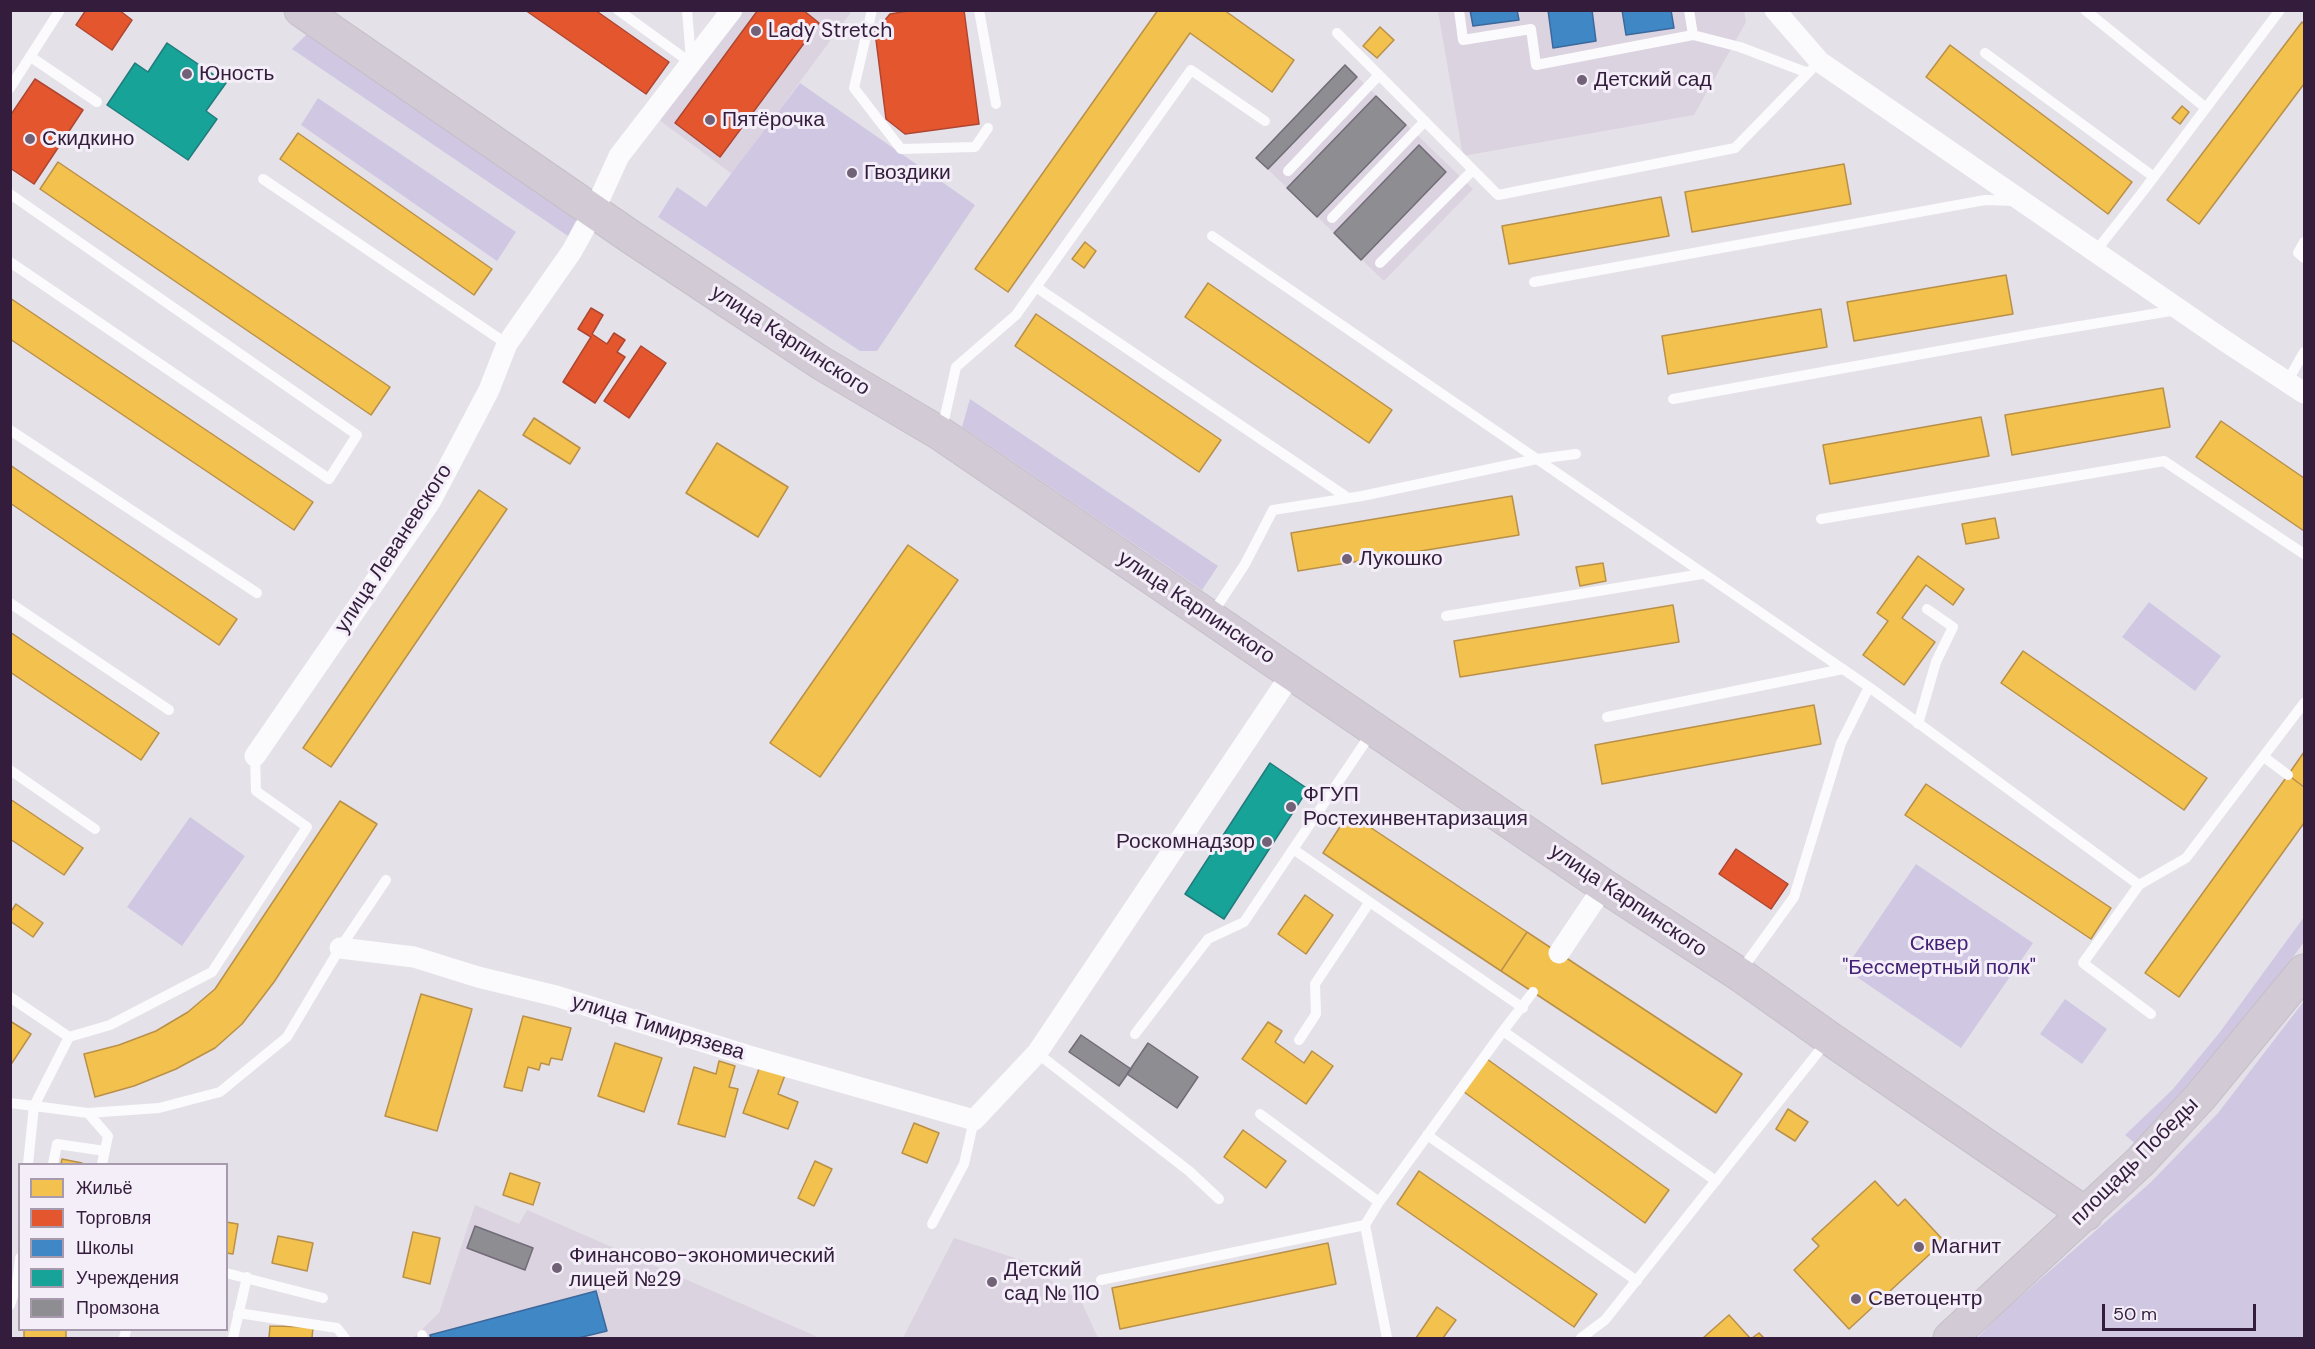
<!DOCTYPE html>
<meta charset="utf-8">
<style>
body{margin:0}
#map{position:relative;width:2315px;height:1349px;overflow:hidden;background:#e5e1e8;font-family:"DM Sans",sans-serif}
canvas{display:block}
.frame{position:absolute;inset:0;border:12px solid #341d3c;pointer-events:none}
.legend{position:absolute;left:18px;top:1163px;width:210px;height:168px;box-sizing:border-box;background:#f3eef8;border:2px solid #a79aad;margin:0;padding:8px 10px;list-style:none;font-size:18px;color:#341d3c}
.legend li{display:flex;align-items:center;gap:12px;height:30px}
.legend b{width:30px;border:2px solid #a79aad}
.scale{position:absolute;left:2102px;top:1304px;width:154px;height:27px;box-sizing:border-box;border:3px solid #341d3c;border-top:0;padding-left:8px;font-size:18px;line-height:21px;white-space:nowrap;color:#341d3c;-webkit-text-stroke:4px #f3eef8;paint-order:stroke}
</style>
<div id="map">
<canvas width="2315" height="1349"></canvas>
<div class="frame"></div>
<ul class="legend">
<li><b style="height:16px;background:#f2c14e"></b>Жильё</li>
<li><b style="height:16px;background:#e4572e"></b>Торговля</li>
<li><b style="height:16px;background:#3f88c5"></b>Школы</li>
<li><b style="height:16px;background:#17a398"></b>Учреждения</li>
<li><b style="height:16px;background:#8d8d92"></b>Промзона</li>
</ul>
<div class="scale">50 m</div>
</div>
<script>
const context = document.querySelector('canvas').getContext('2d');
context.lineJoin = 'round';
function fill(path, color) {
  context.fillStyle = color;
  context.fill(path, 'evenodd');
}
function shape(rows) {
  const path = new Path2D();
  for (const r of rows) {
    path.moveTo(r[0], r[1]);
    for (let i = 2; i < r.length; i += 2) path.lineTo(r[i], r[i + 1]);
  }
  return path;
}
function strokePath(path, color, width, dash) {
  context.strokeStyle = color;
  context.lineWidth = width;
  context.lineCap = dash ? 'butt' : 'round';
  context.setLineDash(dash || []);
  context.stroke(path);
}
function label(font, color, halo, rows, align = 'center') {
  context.font = font + ' "DM Sans",sans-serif';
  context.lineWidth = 6;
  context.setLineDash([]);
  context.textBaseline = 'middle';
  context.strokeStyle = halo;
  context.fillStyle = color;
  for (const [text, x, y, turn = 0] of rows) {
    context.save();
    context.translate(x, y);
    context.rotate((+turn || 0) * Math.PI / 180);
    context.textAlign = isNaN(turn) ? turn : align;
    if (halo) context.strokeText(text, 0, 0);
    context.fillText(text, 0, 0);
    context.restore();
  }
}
const built = shape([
 [1744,10,1746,22,1694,115,1463,156,1438,11],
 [720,11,852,11,732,174,643,108],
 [1345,65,1473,189,1384,281,1256,158],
 [475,1205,519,1224,527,1210,820,1338,413,1338,439,1313],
 [954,1238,1024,1261,1082,1303,1098,1338,903,1338]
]);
const green = shape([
 [308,33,578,217,568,236,292,49],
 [800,83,975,205,877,351,860,351,658,217,677,187,706,207],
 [318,98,516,232,497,261,301,125],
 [970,399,1218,566,1202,590,962,427],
 [2149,602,2221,656,2195,691,2122,637],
 [190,817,245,856,182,946,127,907],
 [1916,864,2033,943,1961,1048,1845,969],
 [2304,917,2304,942,2233,1039,2137,1145,2125,1135,2173,1089,2220,1032],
 [2065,999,2107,1029,2082,1064,2040,1034],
 [2304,1001,2304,1338,1977,1338,2004,1311,2150,1183,2218,1113]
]);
const homes = shape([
 [1158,10,1224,10,1294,60,1272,92,1190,33,1008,292,975,269,1158,10],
 [2302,22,2304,24,2304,84,2199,224,2167,200,2302,22],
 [1380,27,1394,40,1377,58,1363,46,1380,27],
 [1950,45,2132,182,2108,214,1926,77,1950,45],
 [2182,106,2189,112,2180,124,2172,118,2182,106],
 [298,133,492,269,474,295,280,159,298,133],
 [58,162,390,387,371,415,40,189,58,162],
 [1844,164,1851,204,1692,232,1685,192,1844,164],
 [1661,197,1669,236,1509,264,1502,226,1661,197],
 [1085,242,1096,251,1084,268,1072,259,1085,242],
 [2006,275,2013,314,1854,341,1847,302,2006,275],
 [1208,283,1392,410,1369,443,1185,317,1208,283],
 [10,298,313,502,294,530,10,339,10,298],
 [1821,309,1827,347,1668,374,1662,336,1821,309],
 [1036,314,1221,440,1199,472,1015,346,1036,314],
 [2163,388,2170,427,2012,455,2005,415,2163,388],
 [1981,417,1989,456,1830,484,1823,445,1981,417],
 [534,418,580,448,570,464,523,435,534,418],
 [2221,421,2304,478,2304,531,2196,457,2221,421],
 [717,443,788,487,758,537,686,493,717,443],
 [10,465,237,619,219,645,10,503,10,465],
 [479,490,507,509,331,767,303,748,479,490],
 [1512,496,1519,535,1298,571,1291,533,1512,496],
 [1995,518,1999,538,1966,544,1962,524,1995,518],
 [908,545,958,580,820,777,770,743,908,545],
 [1918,556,1964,589,1953,605,1926,585,1902,618,1935,642,1904,685,1863,655,1888,621,1877,613,1918,556],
 [1603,563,1606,581,1580,586,1576,567,1603,563],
 [1673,605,1679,642,1460,677,1454,641,1673,605],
 [10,632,159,733,141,760,10,672,10,632],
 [2023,651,2207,778,2184,810,2001,683,2023,651],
 [1814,705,1821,744,1602,784,1595,745,1814,705],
 [2304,752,2304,787,2288,775,2304,752],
 [2288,775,2304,787,2304,823,2179,997,2145,973,2288,775],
 [1926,784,2111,908,2091,939,1905,815,1926,784],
 [10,799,83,848,64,875,10,839,10,799],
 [340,801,377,824,274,982,242,1024,215,1048,176,1069,134,1086,95,1097,84,1054,119,1045,156,1031,188,1012,215,989,340,801],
 [1349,813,1527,932,1501,971,1323,853,1349,813],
 [1305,895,1333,915,1306,954,1278,934,1305,895],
 [16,904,43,923,33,937,10,921,10,913,16,904],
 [1527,932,1742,1074,1716,1113,1501,971,1527,932],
 [421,994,472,1009,437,1131,385,1116,421,994],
 [523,1016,571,1028,562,1060,551,1058,549,1065,541,1063,539,1070,528,1067,522,1091,504,1087,523,1016],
 [10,1021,31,1034,10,1066,10,1021],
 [1268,1022,1282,1031,1275,1042,1304,1063,1312,1051,1333,1066,1306,1104,1242,1059,1268,1022],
 [615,1043,662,1058,644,1112,598,1096,615,1043],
 [1487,1059,1669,1190,1645,1223,1464,1092,1487,1059],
 [719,1061,735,1066,729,1087,738,1089,725,1137,678,1124,694,1067,716,1074,719,1061],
 [760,1066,785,1075,778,1094,798,1102,788,1129,743,1113,760,1066],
 [1788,1109,1808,1122,1795,1141,1776,1129,1788,1109],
 [914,1123,939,1133,927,1163,902,1153,914,1123],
 [1243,1130,1286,1161,1266,1188,1224,1157,1243,1130],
 [62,1159,82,1163,81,1164,61,1164,62,1159],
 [815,1161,832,1169,814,1206,798,1198,815,1161],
 [1419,1171,1597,1294,1574,1327,1397,1204,1419,1171],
 [510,1173,540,1183,533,1205,503,1195,510,1173],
 [1875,1181,1898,1206,1905,1199,1944,1241,1849,1329,1794,1270,1819,1246,1812,1239,1875,1181],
 [226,1222,238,1224,233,1254,226,1253,226,1222],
 [413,1232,440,1238,430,1284,403,1277,413,1232],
 [278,1236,313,1243,307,1271,272,1263,278,1236],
 [1328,1243,1336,1284,1120,1329,1112,1288,1328,1243],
 [1437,1307,1456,1320,1443,1338,1416,1338,1437,1307],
 [1729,1315,1750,1338,1703,1338,1729,1315],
 [270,1326,313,1327,312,1338,269,1338,270,1326],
 [24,1330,66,1330,66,1338,24,1338,24,1330],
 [1759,1333,1764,1338,1752,1338,1759,1333]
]);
const shops = shape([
 [86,10,119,10,132,20,112,50,76,25,86,10],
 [525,10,595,10,669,62,646,94,525,10],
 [758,10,803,10,819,23,720,157,675,123,758,10],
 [914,10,964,10,979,124,905,134,886,119,875,32,890,14,914,10],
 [35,79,83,110,34,184,10,168,10,116,35,79],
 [591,308,603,315,592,334,607,344,614,333,625,340,617,352,625,357,595,403,563,382,591,337,578,329,591,308],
 [641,346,666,363,629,418,604,401,641,346],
 [1736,849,1788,884,1771,909,1719,874,1736,849]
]);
const schools = shape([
 [1470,10,1517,10,1519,20,1473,26,1470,10],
 [1548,10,1592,10,1596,41,1553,48,1548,10],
 [1622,10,1671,10,1674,28,1626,35,1622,10],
 [596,1291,607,1331,578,1338,431,1338,430,1335,596,1291]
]);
const public = shape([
 [167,43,226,83,206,111,217,119,188,160,107,105,135,63,148,72,167,43],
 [1270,763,1308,789,1224,919,1185,894,1270,763]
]);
const industry = shape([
 [1345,65,1357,77,1268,169,1256,158,1345,65],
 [1376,96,1406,125,1317,217,1287,188,1376,96],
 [1419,145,1446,172,1361,260,1334,233,1419,145],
 [1081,1035,1131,1069,1119,1086,1069,1052,1081,1035],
 [1148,1043,1198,1077,1177,1108,1127,1074,1148,1043],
 [475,1226,533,1248,525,1270,467,1248,475,1226]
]);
const service = shape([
 [618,10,691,63],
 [687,10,691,60],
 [872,10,854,88,901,149,975,147,988,128],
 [979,10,996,104],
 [1459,10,1463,40,1531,29,1536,65,1693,35,1740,47,1808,73,1811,70],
 [1689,10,1693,35],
 [2085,10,2206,108],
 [1337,33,1379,75],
 [1985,53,2154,177],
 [31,57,97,102],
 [10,88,60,10],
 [1288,171,1379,75,1498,195,1735,148,1808,73],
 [263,179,507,344],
 [10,194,357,435,329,479,10,262],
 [1332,218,1425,121],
 [1212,236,1869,687],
 [2304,242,2298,253,2304,258],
 [2095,252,2141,194,2280,10],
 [1380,263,1473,170],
 [1534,282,1985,200,2015,201],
 [1036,287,1348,498],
 [2287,382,2304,352],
 [1673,399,2044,332,2177,310],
 [942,429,956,367,1016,315,1191,70,1265,121],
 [10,430,257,593],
 [1821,519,2164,461,2304,554],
 [10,603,169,710],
 [1212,614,1245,564,1273,510,1362,496,1537,459,1576,454],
 [1446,616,1702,574],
 [1607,717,1843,669],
 [1918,724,1936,662,1953,627,1927,609],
 [2264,757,2288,775],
 [10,770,95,829],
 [1293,849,1523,1008],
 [2139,885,2186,858,2304,703],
 [1740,972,1794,897,1841,743,1869,687,2139,885,2083,963,2151,1014],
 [10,997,69,1037],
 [1503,1031,1716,1181],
 [1135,1034,1208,939,1244,922,1372,732],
 [1299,1040,1316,1014,1315,984,1369,903],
 [1037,1053,1189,1171,1219,1199],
 [10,1103,34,1106,28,1164],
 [88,1113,159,1108,220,1092,287,1037,340,948,386,880],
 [1260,1114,1379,1202],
 [1427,1135,1637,1281],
 [53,1164,57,1144,105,1151],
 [102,1164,108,1136,88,1113,34,1106,69,1037,110,1025,212,972,307,827,256,791,255,756],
 [932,1224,964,1164,974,1120],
 [226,1273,323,1298],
 [1101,1280,1365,1225],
 [10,1305,17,1284,20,1258],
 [238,1313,337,1328,345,1338],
 [422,1335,423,1338],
 [124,1338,126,1330],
 [233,1338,247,1277],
 [1387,1338,1365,1225,1379,1202,1503,1031,1533,992],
 [1581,1338,1605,1320,1827,1041]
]);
const minor = shape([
 [1775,10,1820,62,2225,341,2304,393],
 [255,756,430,502,489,390,507,344,572,251,594,211,619,156,732,10],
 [340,948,414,957,478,977,556,996,746,1055,974,1120,1037,1053,1292,673],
 [1559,953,1604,886]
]);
const primary = shape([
 [301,10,631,237,821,363,941,434,1604,886,1739,974,1829,1038,2086,1214],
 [1950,1338,2140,1162,2201,1096,2304,971]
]);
const markers = [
 [756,31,6,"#726278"],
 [187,74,6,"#726278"],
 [1582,80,6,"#726278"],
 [710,120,6,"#726278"],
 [30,139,6,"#726278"],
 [852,173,6,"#726278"],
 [1347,559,6,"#726278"],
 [1291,807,6,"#726278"],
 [1267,842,6,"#726278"],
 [1919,1247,6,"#726278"],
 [557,1268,6,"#726278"],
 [992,1282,6,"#726278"],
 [1856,1299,6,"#726278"]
];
const poiNames = [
 ["Lady Stretch",768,31],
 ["Юность",199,74],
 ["Детский сад",1594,80],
 ["Пятёрочка",722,120],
 ["Скидкино",42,139],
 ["Гвоздики",864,173],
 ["Лукошко",1359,559],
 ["ФГУП",1303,795],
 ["Ростехинвентаризация",1303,819],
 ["Роскомнадзор",1255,842,"right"],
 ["Магнит",1931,1247],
 ["Финансово-экономический",569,1256],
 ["лицей №29",569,1280],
 ["Детский",1004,1270],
 ["сад № 110",1004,1294],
 ["Светоцентр",1868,1299]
];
const streetNames = [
 ["улица Карпинского",790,341,33],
 ["улица Леваневского",394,549,-57],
 ["улица Карпинского",1196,608,34],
 ["улица Карпинского",1628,901,34],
 ["улица Тимирязева",658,1028,17],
 ["площадь Победы",2135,1162,-45]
];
const parkNames = [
 ["Сквер",1939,944],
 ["\"Бессмертный полк\"",1939,968]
];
fill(built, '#dbd3e0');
fill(green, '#d0c8e3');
fill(homes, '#f2c14e');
strokePath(homes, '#b99049', 1.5);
fill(shops, '#e4572e');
strokePath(shops, '#af4632', 1.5);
fill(schools, '#3f88c5');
strokePath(schools, '#3c689c', 1.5);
fill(public, '#17a398');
strokePath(public, '#207b7c', 1.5);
fill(industry, '#8d8d92');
strokePath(industry, '#726b78', 1.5);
strokePath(primary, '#c5bfc9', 35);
strokePath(service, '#fbfafc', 10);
strokePath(minor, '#fbfafc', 21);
strokePath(primary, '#d2cbd5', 33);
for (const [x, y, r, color] of markers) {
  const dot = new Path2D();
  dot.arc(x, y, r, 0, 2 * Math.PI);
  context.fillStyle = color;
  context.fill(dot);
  strokePath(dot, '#f3eef8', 2);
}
label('21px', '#341d3c', '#f3eef8', poiNames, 'left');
label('21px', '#341d3c', '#f3eef8', streetNames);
label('21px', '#442377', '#f3eef8', parkNames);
</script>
